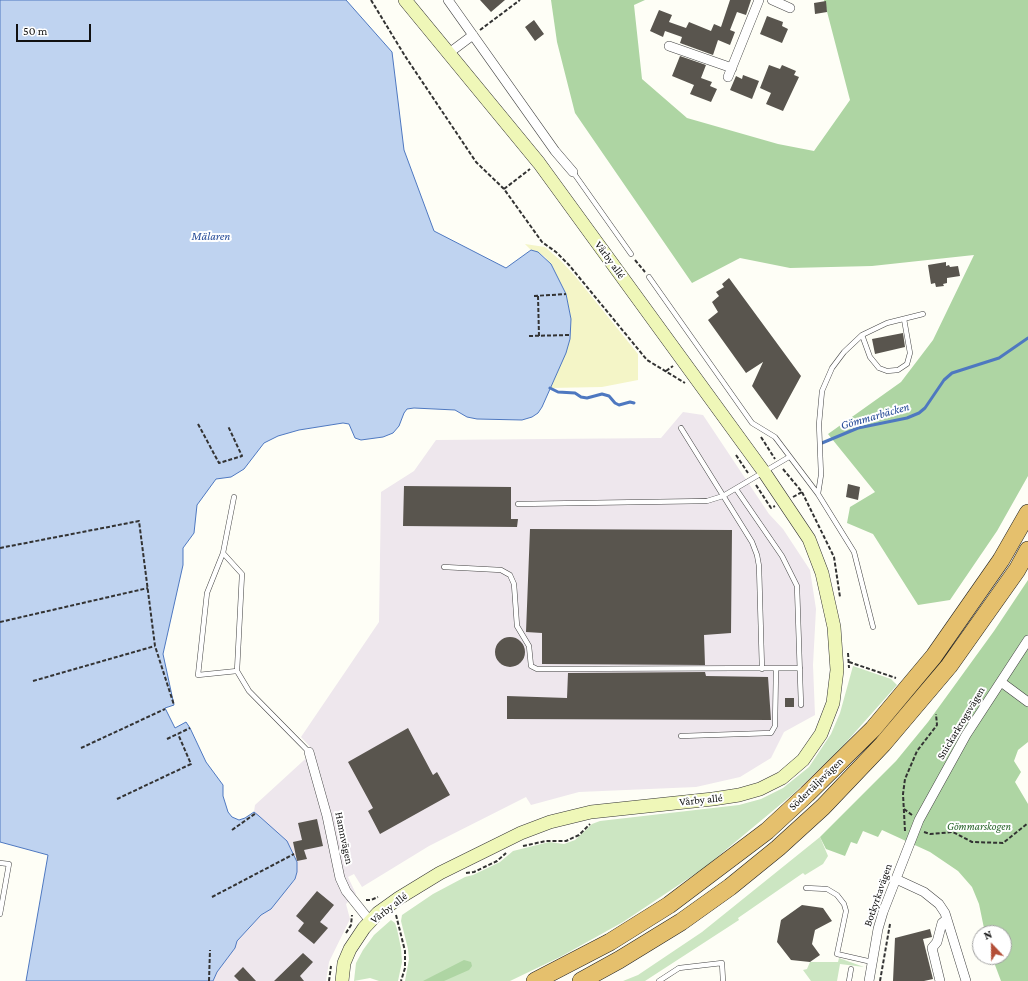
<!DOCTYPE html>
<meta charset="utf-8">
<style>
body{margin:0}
#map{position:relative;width:1028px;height:981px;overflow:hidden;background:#fefef6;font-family:"Crimson Pro",serif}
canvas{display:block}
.north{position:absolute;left:972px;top:925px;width:40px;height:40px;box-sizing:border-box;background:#fff;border:1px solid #a0a0a0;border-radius:50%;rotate:338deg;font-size:11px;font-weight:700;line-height:16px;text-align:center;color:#111}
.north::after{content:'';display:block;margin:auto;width:14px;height:18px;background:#b34e37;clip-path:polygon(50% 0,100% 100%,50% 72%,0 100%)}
.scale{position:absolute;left:16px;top:24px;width:75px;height:18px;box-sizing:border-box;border:2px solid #111;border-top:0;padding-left:5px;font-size:12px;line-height:14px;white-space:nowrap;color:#111;-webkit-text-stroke:3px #fff;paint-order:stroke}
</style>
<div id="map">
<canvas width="1028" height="981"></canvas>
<div class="north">N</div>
<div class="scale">50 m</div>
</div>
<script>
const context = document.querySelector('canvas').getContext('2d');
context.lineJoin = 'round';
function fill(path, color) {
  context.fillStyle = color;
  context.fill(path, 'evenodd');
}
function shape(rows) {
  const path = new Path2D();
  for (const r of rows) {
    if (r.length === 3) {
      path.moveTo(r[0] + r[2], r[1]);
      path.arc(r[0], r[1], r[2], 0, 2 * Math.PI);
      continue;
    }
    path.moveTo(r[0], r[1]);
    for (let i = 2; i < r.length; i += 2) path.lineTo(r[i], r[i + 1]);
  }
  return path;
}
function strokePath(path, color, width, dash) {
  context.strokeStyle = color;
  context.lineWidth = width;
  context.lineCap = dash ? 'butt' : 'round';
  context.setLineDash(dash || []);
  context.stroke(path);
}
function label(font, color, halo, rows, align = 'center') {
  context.font = font + ' "Crimson Pro",serif';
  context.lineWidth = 4;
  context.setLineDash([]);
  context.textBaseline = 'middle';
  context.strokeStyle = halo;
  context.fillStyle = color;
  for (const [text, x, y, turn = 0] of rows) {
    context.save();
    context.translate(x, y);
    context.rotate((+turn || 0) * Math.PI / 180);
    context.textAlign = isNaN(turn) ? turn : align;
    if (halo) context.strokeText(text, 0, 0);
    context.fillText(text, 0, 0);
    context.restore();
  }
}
const industrial = shape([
 [683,412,703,415,769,514,783,529,810,570,816,609,813,665,815,715,784,732,771,758,740,777,696,787,579,792,531,805,526,797,429,846,362,887,354,874,348,877,356,894,346,904,350,919,329,962,326,981,213,981,217,972,235,948,237,941,261,915,265,913,295,880,297,872,297,862,287,841,254,812,255,805,314,751,301,737,379,622,381,492,414,471,436,440,661,438]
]);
const green = shape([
 [853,666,891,679,897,685,841,748,793,794,704,868,623,922,560,957,510,981,405,981,409,959,408,949,401,921,402,915,433,894,465,877,473,875,500,862,513,851,549,842,564,844,575,840,592,824,600,821,739,805,761,799,783,788,809,767,831,734,840,713],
 [820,837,828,856,823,864,805,875,803,873,738,918,739,920,645,981,623,981,638,975,702,932],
 [391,920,395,923,397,929,401,948,402,962,398,981,379,981,370,978,354,981,356,963,363,950,374,935],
 [839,958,864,967,840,964,837,981,811,981,803,970,807,969,810,962,838,962]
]);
const forest = shape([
 [551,0,645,0,634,5,642,79,687,118,778,144,814,151,850,100,824,0,1028,0,1028,476,997,531,950,600,918,605,873,534,847,523,850,507,875,492,828,434,901,382,933,340,974,255,872,266,790,268,740,258,692,283,575,113,557,42],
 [1028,580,1028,742,1018,750,1014,761,1021,772,1015,782,1028,804,1028,981,1001,981,992,957,1004,957,1004,933,985,933,979,904,972,887,958,871,930,852,882,830,878,837,863,831,857,844,851,842,845,856,826,849,820,837,896,761,928,722,994,631],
 [464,960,471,962,472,966,469,970,444,981,423,981]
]);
const sand = shape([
 [525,244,545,247,561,261,575,276,638,354,638,380,602,387,550,388,570,339,571,319,566,294,551,264,545,257,538,252,531,250]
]);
const water = shape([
 [0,0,346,0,392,52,404,150,434,231,506,268,531,250,538,252,551,264,566,294,571,319,570,339,566,353,542,407,538,413,532,417,522,420,477,419,467,417,455,410,414,408,407,409,404,413,399,426,393,433,383,437,361,440,355,438,349,424,343,423,299,430,278,436,264,443,244,469,231,477,216,479,197,505,194,533,183,548,183,565,163,654,174,705,165,708,175,728,186,722,190,728,206,762,223,785,223,796,228,812,232,817,239,820,245,818,254,812,259,816,287,841,297,862,297,872,295,879,271,909,261,915,237,941,235,948,217,972,213,981,26,981,48,855,0,842,0,0]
]);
const stream = shape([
 [550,388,558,392,575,393,581,397,587,398,602,394,609,396,615,403,619,405,630,402,634,403],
 [822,443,858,428,907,418,919,413,925,408,944,380,952,373,999,358,1028,338]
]);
const building = shape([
 [480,0,505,0,491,12],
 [730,0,751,0,746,15,737,12,730,30,735,32,730,45,718,40,713,55,680,43,682,37,665,31,663,37,650,31,659,10,672,15,669,22,686,28,689,22,711,31,714,24,721,27],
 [826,1,827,12,815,14,814,3],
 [767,16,783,22,782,26,788,29,782,43,760,34],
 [534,20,544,34,535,41,525,27],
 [680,56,706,65,701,78,712,82,710,86,717,89,711,102,690,94,694,85,672,76],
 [769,65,780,69,782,65,796,71,794,75,799,77,783,111,766,104,771,93,760,88],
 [743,75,759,81,752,99,730,90,736,76,742,79],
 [946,262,946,266,949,265,950,267,958,266,960,276,947,278,947,283,943,284,944,286,936,287,935,283,931,284,928,265],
 [729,278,801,376,777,420,752,386,763,362,746,373,708,320,718,312,712,302,719,296,716,292,724,287,722,284],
 [903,333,905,347,875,354,872,339],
 [848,484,860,487,858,500,846,497],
 [404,486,511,487,511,519,518,519,517,527,403,526],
 [530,529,732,530,731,633,704,635,705,665,542,664,542,633,526,632],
 [510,652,15],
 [705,672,706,676,768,677,771,720,507,719,507,696,567,698,568,673],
 [785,698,794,698,794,707,785,707],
 [408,728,433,775,437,772,450,795,380,834,368,811,373,808,348,762],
 [317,819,323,846,304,850,307,859,297,861,293,842,302,840,298,823],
 [317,891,334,905,320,922,328,928,314,944,298,931,304,923,296,916],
 [802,905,823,908,832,921,815,930,812,944,820,955,810,962,791,960,777,942,781,920],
 [930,929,932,937,923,939,933,979,924,981,893,981,895,938],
 [303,953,313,962,300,976,304,981,274,981],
 [243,967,256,981,239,981,234,976]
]);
const path = shape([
 [371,0,405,56,476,162,504,189,542,242,556,252,569,265,647,360,685,383],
 [480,30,520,0],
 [504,189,530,169],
 [635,260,645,272],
 [534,296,566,294],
 [538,296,539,336],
 [529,336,570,335],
 [666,371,673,366],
 [198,424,219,463,242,456,228,426],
 [761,437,775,459],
 [736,455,748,473],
 [783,469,802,492,834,557,840,597],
 [756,485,771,508,775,506],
 [793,497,802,492],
 [0,548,139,521,155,646,174,705],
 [0,622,148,588],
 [848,653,849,668],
 [849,662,896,678],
 [33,681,155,646],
 [167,739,190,728],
 [81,748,165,709],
 [117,799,191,764,178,734],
 [904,809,912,815],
 [232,830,256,813],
 [905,831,903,794,905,779,917,751,937,725,936,714],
 [924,832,930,834,953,832,972,842,1003,843,1028,823],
 [523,846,546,841,566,841,579,835,590,824],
 [466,873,474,872,497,861,506,853],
 [212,897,294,854],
 [366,900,371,900,378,897],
 [396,915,405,951,405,968,401,981],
 [346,933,351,925,352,915],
 [209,981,210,950],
 [329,981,331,966],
 [880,981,890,924]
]);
const lane = shape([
 [573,172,631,254],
 [649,277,752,423,775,437,818,494,854,552,873,627],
 [862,335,870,357,879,368,887,371,898,370,907,364,910,353,904,319],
 [681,428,752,542,757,555,759,566,762,669],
 [736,489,782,556,797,586,801,705],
 [818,494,821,475,819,424,822,391,832,368,844,352,862,335,887,323,923,314],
 [234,497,223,553,207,593,198,675,237,671],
 [518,504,707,501,723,496,789,457],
 [223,553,242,574,237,671,249,691,309,752],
 [444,567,501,570,510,575,514,584,517,626,529,646,531,666,537,669,800,668],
 [681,736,771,733,775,726,776,669],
 [0,863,9,864,0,914],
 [806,888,827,889,837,895,844,904,846,911,837,954,872,962],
 [659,981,679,968,722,963,723,981],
 [849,981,851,969]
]);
const street = shape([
 [448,0,555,151,573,172],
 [772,0,790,8],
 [669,46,732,68],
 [449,53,473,35],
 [728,77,759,0],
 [1001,682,1028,702],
 [309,752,327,816,340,878,346,891,370,921],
 [896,879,924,892,939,904,945,913,966,981],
 [869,981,878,929,883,912,919,820,966,735,1028,640],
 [940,981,932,948,937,942,942,923,947,919]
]);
const secondary = shape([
 [342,981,344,963,350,949,364,928,378,913,399,898,440,873,521,833,550,822,591,812,713,799,739,795,760,789,782,778,803,760,821,734,833,703,837,670,834,627,822,573,809,539,764,472,539,163,405,0]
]);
const highway = shape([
 [535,981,610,942,669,905,767,831,807,794,873,729,934,656,1001,560,1028,513],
 [581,981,619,960,681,922,730,887,778,848,823,807,883,744,949,666,1017,570,1028,550]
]);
const streetNames = [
 ["Vårby allé",610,260,54],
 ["Snickarkrogsvägen",961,723,-59],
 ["Södertäljevägen",816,784,-44],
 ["Vårby allé",701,800,-6],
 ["Hamnvägen",344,838,78],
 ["Botkyrkavägen",878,895,-71],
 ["Vårby allé",389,908,-38]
];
const parkNames = [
 ["Gömmarskogen",979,827]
];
const waterNames = [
 ["Mälaren",211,236],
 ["Gömmarbäcken",875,416,-16]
];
fill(industrial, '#eee7ed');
fill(green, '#cce6c2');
fill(forest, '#aed5a3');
fill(sand, '#f4f5c7');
fill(water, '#bfd3f0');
strokePath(water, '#4e78c0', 1);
strokePath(stream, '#4e78c0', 3);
fill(building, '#59554e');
strokePath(lane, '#444', 5.5);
strokePath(street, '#444', 10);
strokePath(secondary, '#333', 14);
strokePath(highway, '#222', 18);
strokePath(path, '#333', 2, [4, 2]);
strokePath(lane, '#fff', 4.5);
strokePath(street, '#fff', 9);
strokePath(secondary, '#eff7b8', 13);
strokePath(highway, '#e5c06d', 17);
label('11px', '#111', '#fff', streetNames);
label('italic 11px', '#276329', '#fff', parkNames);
label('italic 12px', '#264b97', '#fff', waterNames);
</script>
